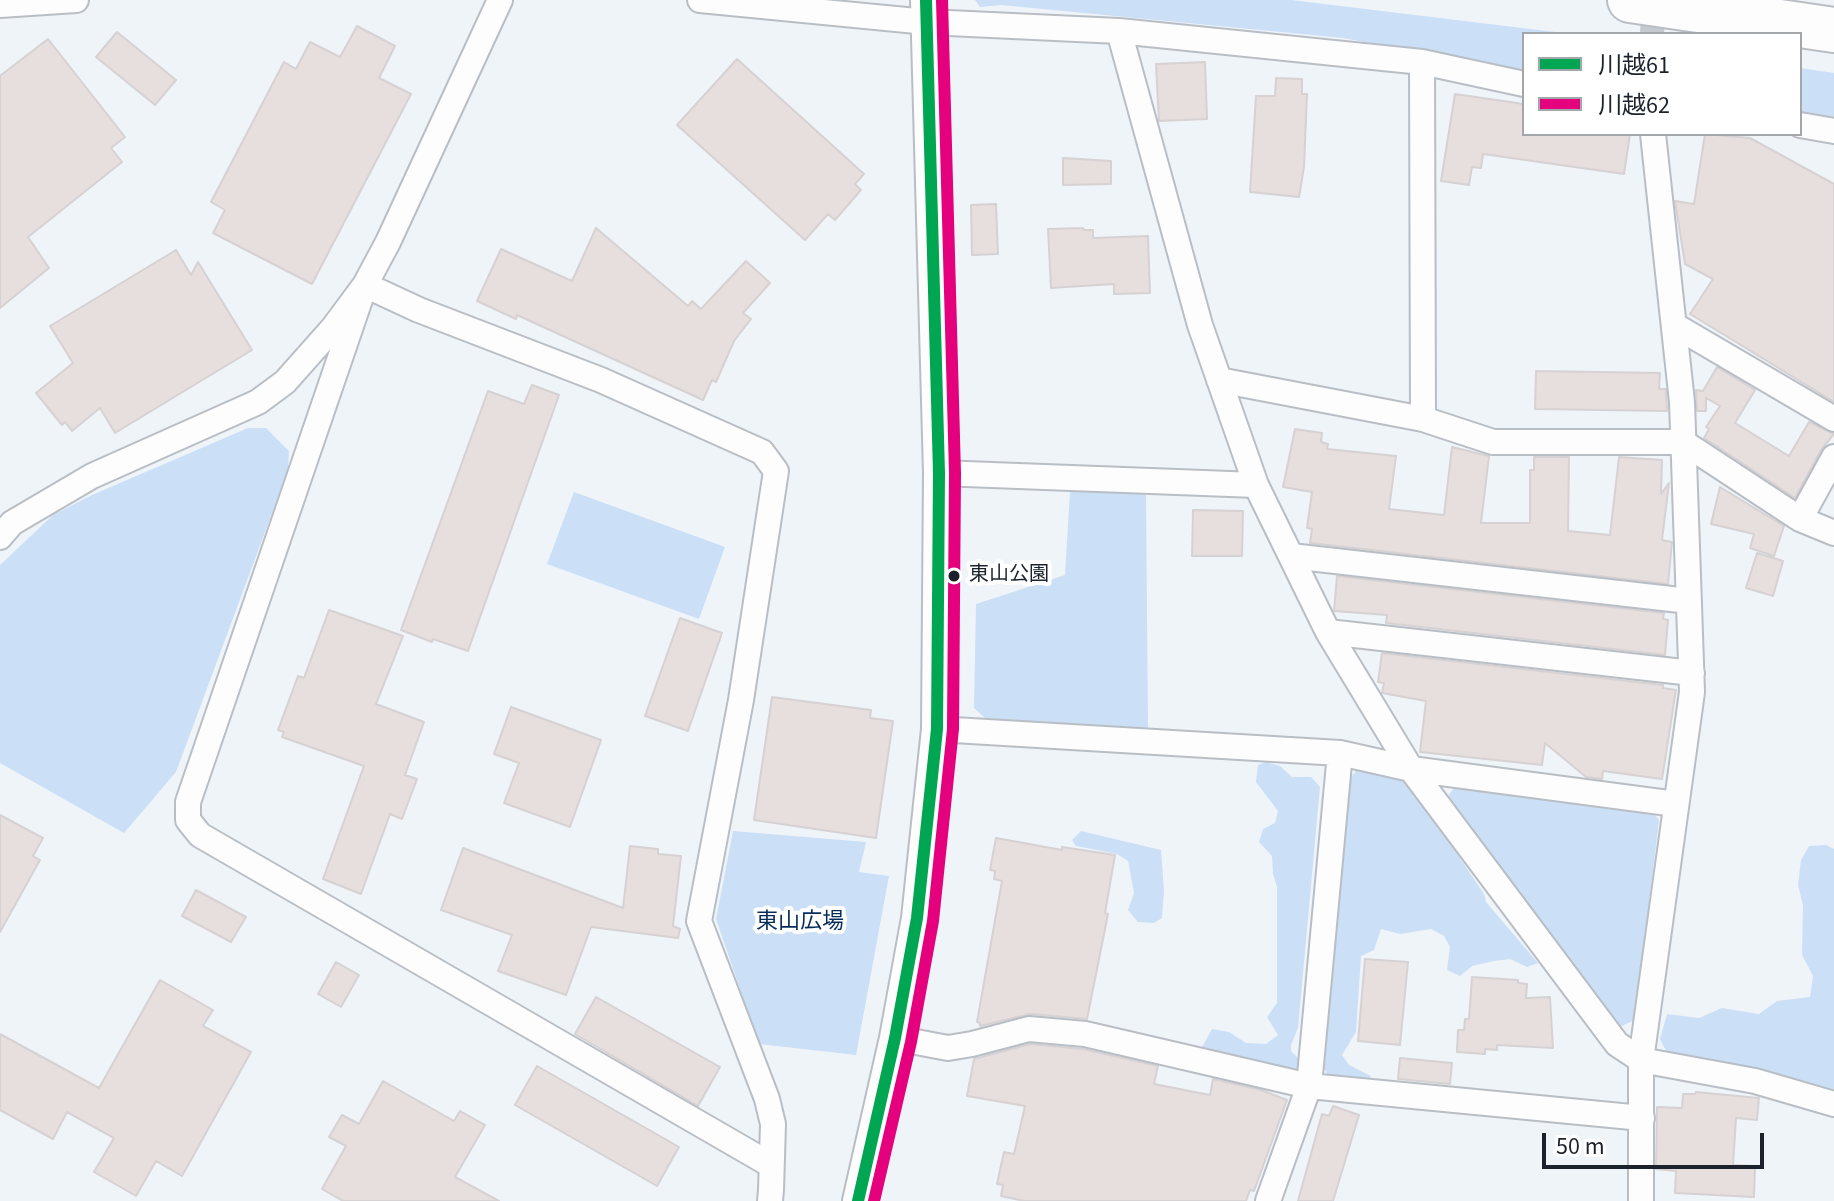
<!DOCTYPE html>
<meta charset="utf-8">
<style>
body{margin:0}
#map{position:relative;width:1834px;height:1201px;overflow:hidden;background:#eff4f9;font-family:"Source Sans 3","Noto Sans JP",sans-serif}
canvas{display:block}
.legend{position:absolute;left:1522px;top:32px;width:280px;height:104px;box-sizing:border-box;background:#fff;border:2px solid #a4a7aa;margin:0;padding:10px 14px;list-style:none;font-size:24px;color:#1b222b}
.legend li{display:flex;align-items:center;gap:16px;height:40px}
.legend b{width:40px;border:2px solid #a4a7aa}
.scale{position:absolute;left:1542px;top:1133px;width:222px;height:36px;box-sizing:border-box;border:4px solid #1b222b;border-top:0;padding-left:10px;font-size:24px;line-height:28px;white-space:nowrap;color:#1b222b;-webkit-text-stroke:6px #fff;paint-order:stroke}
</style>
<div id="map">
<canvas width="1834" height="1201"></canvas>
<ul class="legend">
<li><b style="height:10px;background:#00a651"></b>川越61</li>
<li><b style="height:10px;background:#e5007d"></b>川越62</li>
</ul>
<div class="scale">50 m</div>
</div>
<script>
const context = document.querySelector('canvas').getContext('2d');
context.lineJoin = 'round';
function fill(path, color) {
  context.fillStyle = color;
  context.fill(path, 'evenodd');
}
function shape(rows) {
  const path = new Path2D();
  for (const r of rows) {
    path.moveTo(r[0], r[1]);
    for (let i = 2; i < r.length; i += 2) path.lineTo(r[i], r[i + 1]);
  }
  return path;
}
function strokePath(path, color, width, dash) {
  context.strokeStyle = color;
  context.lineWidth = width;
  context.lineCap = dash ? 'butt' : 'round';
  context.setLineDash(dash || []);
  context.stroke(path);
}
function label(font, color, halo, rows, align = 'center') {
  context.font = font + ' "Source Sans 3","Noto Sans JP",sans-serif';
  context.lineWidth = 8;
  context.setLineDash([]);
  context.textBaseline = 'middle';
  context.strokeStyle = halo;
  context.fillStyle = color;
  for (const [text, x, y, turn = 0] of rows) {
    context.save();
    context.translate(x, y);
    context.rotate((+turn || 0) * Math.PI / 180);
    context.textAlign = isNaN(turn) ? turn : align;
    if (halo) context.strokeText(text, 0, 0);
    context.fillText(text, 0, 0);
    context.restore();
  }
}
const green = shape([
 [975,0,1291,0,1572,34,1524,34,1524,72,1343,38,1001,5,980,7],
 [1800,68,1834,73,1834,119,1800,114],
 [248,428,266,428,289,451,288,470,176,772,124,833,0,763,0,565,53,515,92,495],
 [1070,491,1146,494,1148,730,985,718,974,708,976,604,1065,575],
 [574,492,725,547,699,619,547,564],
 [1266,762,1280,766,1292,777,1311,777,1320,787,1298,1028,1291,1045,1291,1051,1300,1060,1297,1068,1281,1071,1202,1047,1212,1029,1229,1032,1246,1043,1266,1044,1278,1035,1267,1017,1277,1003,1277,887,1273,874,1272,856,1259,842,1263,829,1275,823,1278,811,1256,782,1258,765],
 [1391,770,1413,788,1484,894,1486,902,1538,963,1527,967,1510,959,1494,961,1472,966,1460,976,1447,970,1450,947,1444,936,1431,929,1400,934,1381,929,1374,950,1361,956,1356,1032,1342,1055,1349,1065,1371,1076,1365,1086,1332,1084,1324,1068,1337,927,1345,784,1356,771],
 [1454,788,1651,810,1659,820,1635,1020,1615,1029,1448,796],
 [733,831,866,842,859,872,889,876,856,1055,759,1044,716,919],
 [1081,831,1161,850,1164,891,1162,918,1154,923,1138,922,1128,910,1134,893,1128,861,1117,854,1076,846,1072,840],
 [1826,845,1834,849,1834,1096,1668,1055,1660,1039,1667,1014,1699,1018,1722,1008,1759,1014,1777,1001,1810,997,1813,976,1802,955,1803,905,1798,885,1801,860,1809,846]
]);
const building = shape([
 [357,26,395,46,379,78,411,94,312,284,213,233,225,210,211,202,284,62,296,69,310,42,340,57,357,26],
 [117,32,176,80,155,105,96,57,117,32],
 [48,39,125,137,111,148,122,162,28,237,49,268,0,308,0,76,48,39],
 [737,59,864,174,855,184,861,190,835,220,828,214,805,240,677,125,737,59],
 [1205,62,1207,119,1159,121,1156,64,1205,62],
 [1276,78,1302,79,1302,94,1307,94,1304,167,1299,197,1250,192,1256,96,1275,96,1276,78],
 [1455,94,1524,104,1524,134,1630,134,1624,174,1483,154,1481,168,1472,167,1469,185,1441,181,1455,94],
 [1705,134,1750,138,1834,184,1834,402,1690,314,1713,279,1685,264,1675,201,1694,204,1705,134],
 [1063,158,1111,161,1111,184,1063,185,1063,158],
 [996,204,998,254,972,255,971,205,996,204],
 [596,228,688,306,692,301,701,309,746,261,770,283,743,313,751,319,734,341,716,382,712,380,703,400,517,315,516,319,477,301,501,249,572,281,596,228],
 [1083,228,1084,230,1093,230,1093,238,1148,236,1150,293,1114,294,1114,284,1051,288,1048,229,1083,228],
 [176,250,191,275,198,262,252,350,115,433,100,408,72,431,65,422,62,425,36,393,73,363,50,326,176,250],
 [1717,367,1755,390,1735,423,1789,456,1809,422,1834,434,1821,450,1795,498,1704,438,1709,429,1706,427,1720,406,1706,398,1706,411,1697,411,1696,390,1703,391,1717,367],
 [1536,371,1660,373,1659,389,1666,389,1667,411,1535,409,1536,371],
 [532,385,559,395,468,651,433,639,432,642,401,630,488,391,524,404,532,385],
 [1295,429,1322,433,1321,442,1328,444,1327,449,1396,456,1389,509,1444,515,1452,447,1489,456,1481,523,1530,523,1530,470,1534,470,1534,457,1569,457,1568,531,1610,535,1619,457,1662,460,1661,494,1669,483,1662,540,1672,542,1668,584,1310,543,1312,529,1307,528,1312,492,1283,487,1295,429],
 [1720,487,1784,526,1774,556,1750,548,1754,534,1711,524,1720,487],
 [1193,510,1243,511,1242,556,1192,556,1193,510],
 [1757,553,1783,561,1773,596,1746,588,1757,553],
 [1337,576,1664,613,1663,619,1668,620,1665,655,1386,623,1387,615,1334,611,1337,576],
 [329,610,403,636,376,704,424,722,405,775,417,779,402,819,390,814,361,894,323,879,364,766,282,737,284,732,278,730,298,676,304,678,329,610],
 [680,618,722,633,688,731,645,716,680,618],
 [1382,653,1663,685,1663,688,1676,690,1662,779,1603,771,1602,779,1586,777,1545,743,1542,765,1420,752,1426,701,1382,693,1384,683,1378,682,1382,653],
 [772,697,871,710,870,718,893,721,876,838,754,820,772,697],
 [511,707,601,740,570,827,504,803,519,763,494,754,511,707],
 [0,815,43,838,33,856,40,860,0,932,0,815],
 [996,838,1062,850,1062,847,1115,855,1105,913,1108,914,1087,1019,1030,1014,980,1026,980,1023,977,1022,1002,881,994,879,995,871,990,870,996,838],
 [630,846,658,849,658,854,681,856,673,926,680,929,678,938,591,927,566,995,498,971,512,935,441,910,463,848,623,908,630,846],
 [196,890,246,917,231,942,182,916,196,890],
 [1365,959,1408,962,1400,1045,1358,1041,1365,959],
 [336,962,359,975,341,1007,318,994,336,962],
 [1472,977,1518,980,1518,983,1527,984,1526,998,1550,997,1553,1048,1497,1045,1497,1050,1485,1049,1485,1054,1457,1052,1458,1030,1464,1030,1465,1019,1469,1019,1472,977],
 [160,980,213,1010,203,1026,251,1052,182,1176,156,1161,136,1196,94,1172,114,1138,67,1112,53,1139,0,1110,0,1034,99,1088,160,980],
 [596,997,720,1067,698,1106,575,1034,596,997],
 [1030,1044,1083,1049,1158,1066,1154,1084,1210,1095,1213,1079,1261,1090,1287,1100,1254,1191,1250,1190,1246,1201,1024,1201,1001,1196,1003,1185,997,1184,1004,1152,1014,1154,1025,1106,967,1096,974,1059,1030,1044],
 [1400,1058,1452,1063,1450,1084,1398,1079,1400,1058],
 [537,1066,679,1147,657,1186,515,1105,537,1066],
 [383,1081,454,1121,460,1111,485,1125,455,1177,499,1201,343,1201,322,1189,346,1146,329,1137,342,1115,359,1124,383,1081],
 [1696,1092,1759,1098,1757,1120,1736,1118,1733,1165,1755,1166,1754,1197,1675,1193,1676,1171,1656,1169,1657,1107,1682,1108,1683,1094,1695,1094,1696,1092],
 [1333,1106,1359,1115,1333,1201,1298,1201,1322,1114,1329,1116,1333,1106]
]);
const minorTunnel = shape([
 [1652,34,1654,0]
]);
const minor = shape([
 [700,0,927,22,1119,31,1422,62,1524,84],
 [0,5,76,0],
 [1119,31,1200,325,1256,485,1328,632,1411,769,1617,1044,1641,1060,1755,1081,1834,1104],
 [1800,125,1834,131],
 [1674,325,1834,419],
 [1219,380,1423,419,1422,62],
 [1423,419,1493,442,1683,442,1800,519,1834,533],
 [939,473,1256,485],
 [1800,519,1834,457],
 [0,537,12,523,92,476,258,402,285,382,333,328,365,285,388,242,500,0],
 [1291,556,1689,601],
 [1328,632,1692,673],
 [937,729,1340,753,1411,769,1676,804],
 [895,1038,948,1048,972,1044,1029,1029,1085,1034,1309,1086,1642,1118],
 [770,1201,771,1190,773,1124,767,1099,699,921,741,700,776,471,762,452,601,380,419,310,365,285,188,802,188,820,200,835,771,1165],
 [1268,1201,1309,1086,1340,753],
 [1641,1201,1641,1060,1692,692,1682,402,1653,134]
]);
const tertiary = shape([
 [858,1201,895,1038,917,918,937,729,939,473,926,0]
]);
const motorway = shape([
 [1630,0,1834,30]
]);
const bus1 = shape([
 [858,1201,895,1038,917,918,937,729,939,473,926,0]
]);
const bus2 = shape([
 [874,1201,911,1042,933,921,953,729,955,473,942,0]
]);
const markers = [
 [954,576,7,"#1b222b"]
];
const busNames = [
 ["東山公園",969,576]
];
const parkNames = [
 ["東山広場",800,923]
];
fill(green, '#cbdff7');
fill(building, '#e7dede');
strokePath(building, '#d6d1d2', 2);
strokePath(minorTunnel, '#c5cad0', 24, [24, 12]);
strokePath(minor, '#b9bec5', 28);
strokePath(tertiary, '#b9bec5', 34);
strokePath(motorway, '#b9bec5', 48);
strokePath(minor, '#fdfdfe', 24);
strokePath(tertiary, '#fdfdfe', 30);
strokePath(motorway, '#fdfdfe', 44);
strokePath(bus1, '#00a651', 12);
strokePath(bus2, '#e5007d', 12);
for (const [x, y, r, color] of markers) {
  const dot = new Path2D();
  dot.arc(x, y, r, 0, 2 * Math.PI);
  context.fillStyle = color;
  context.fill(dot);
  strokePath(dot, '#fff', 3);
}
label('20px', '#1b222b', '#fff', busNames, 'left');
label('22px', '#062d5a', '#fff', parkNames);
</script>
